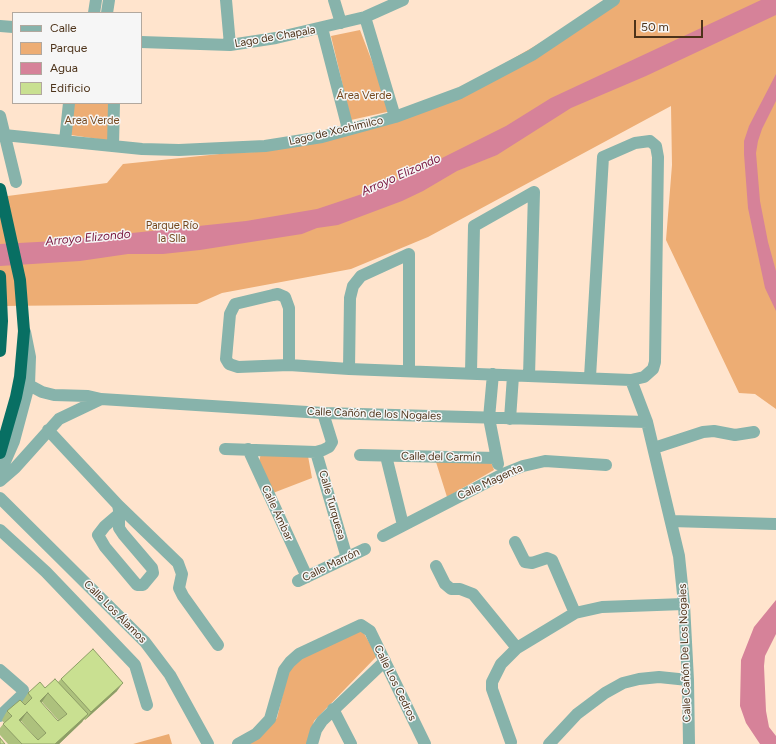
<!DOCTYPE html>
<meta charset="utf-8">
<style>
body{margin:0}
#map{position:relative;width:776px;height:744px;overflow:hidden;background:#ffe4cd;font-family:Figtree,sans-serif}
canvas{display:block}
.legend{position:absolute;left:12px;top:12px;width:130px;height:92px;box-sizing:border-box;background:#f6f6f6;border:1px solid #b2a89e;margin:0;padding:5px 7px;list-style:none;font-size:12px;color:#4d331a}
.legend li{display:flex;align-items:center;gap:8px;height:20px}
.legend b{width:20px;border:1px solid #b2a89e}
.scale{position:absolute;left:634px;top:20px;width:69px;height:18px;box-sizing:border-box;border:2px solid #4d331a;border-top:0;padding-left:5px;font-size:12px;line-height:14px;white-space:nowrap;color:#4d331a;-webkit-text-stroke:3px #f6f6f6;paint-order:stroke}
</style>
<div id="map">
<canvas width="776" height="744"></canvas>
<ul class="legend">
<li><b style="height:5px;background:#87b3ab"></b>Calle</li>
<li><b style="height:11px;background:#edad74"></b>Parque</li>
<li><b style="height:11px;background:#d68299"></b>Agua</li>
<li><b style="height:11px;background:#c9e091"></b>Edificio</li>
</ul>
<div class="scale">50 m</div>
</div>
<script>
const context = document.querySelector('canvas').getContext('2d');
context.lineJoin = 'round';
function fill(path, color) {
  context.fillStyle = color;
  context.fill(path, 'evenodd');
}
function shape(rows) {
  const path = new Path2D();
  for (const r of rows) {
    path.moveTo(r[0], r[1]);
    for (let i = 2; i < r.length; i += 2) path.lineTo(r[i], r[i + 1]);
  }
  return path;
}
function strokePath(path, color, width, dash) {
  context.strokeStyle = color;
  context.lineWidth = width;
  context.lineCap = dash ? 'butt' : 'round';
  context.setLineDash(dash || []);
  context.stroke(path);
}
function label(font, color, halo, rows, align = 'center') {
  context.font = font + ' Figtree,sans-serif';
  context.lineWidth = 3;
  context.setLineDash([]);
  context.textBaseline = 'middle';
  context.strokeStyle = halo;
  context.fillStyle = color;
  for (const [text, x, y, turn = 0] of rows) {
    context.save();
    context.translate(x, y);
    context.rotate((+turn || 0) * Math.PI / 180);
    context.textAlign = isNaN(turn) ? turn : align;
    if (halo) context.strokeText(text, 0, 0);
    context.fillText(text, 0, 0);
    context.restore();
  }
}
const green = shape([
 [609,0,776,0,776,409,755,394,739,393,666,240,672,165,671,106,428,237,351,269,222,293,197,304,0,306,0,197,107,183,123,164,229,153,256,152,436,103,587,16],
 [360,30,391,111,351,120,331,36],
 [74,103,111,103,111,141,71,135],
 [261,453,308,456,312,478,273,493,259,462],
 [436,462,491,462,494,470,447,497],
 [362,630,377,656,314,721,308,744,247,744,258,738,277,718,289,668,302,657]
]);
const forest = shape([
 [169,734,172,744,133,744]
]);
const water = shape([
 [761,0,776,0,776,15,646,76,571,108,497,155,457,171,423,191,402,201,338,225,317,228,302,234,200,250,163,254,128,254,80,261,0,266,0,244,56,241,246,221,317,209,362,194,406,176,506,126,551,98],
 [776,74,776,101,762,129,758,141,756,153,760,201,768,242,776,271,776,311,765,288,748,208,744,154,744,141,749,126],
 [776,600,776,634,765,656,764,666,766,711,769,727,776,736,776,744,760,744,746,723,740,706,741,660,754,627]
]);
const minor = shape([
 [226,0,230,45],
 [334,0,341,23],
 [94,13,96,0],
 [107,13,109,0],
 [365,17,395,117],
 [0,26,13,27],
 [322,28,348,129],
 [141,42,230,45,276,38,365,17,403,0],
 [0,116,16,182],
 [4,135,142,149,179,150,265,146,322,137,395,117,460,93,532,55,614,0],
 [65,141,69,103],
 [113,146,114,103],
 [289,365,289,308,285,297,278,294,273,295,235,304,230,314,226,359,229,364,238,367,289,365,349,369,631,380,644,377,653,369,655,362,658,157,656,146,650,141,635,143,603,157,590,377],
 [349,369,350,298,353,286,361,276,409,254,409,371],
 [471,373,474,226,534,192],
 [493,374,489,418,498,464],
 [529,376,534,192],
 [631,380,647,422,679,556,684,604,688,680,689,744],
 [29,385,42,392,54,395,88,396,101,399,323,413,647,422],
 [510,419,513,376],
 [48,430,118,505,119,510,119,528,123,534,152,568,153,573,143,585,137,585,105,547,98,535,105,526,119,514],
 [654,448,703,432,714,431,735,435,754,432],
 [225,449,316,452,323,450,329,447,332,442,323,413],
 [248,449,307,577],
 [316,452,347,558],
 [360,455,496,458],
 [386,456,403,525],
 [0,473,14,441,29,385,30,357,25,332],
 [0,481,15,468,59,419,101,399],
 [0,498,145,642,170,675,208,744],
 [118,505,178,563,182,574,179,588,183,596,218,645],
 [671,521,775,524],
 [0,530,46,572,135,665,147,705],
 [383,536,503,474,523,466,545,461,606,465],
 [515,542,525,562,532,563,547,558,552,560,575,613],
 [436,566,445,584,451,589,460,589,473,594,517,648],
 [298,581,365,549],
 [0,670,23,690,22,695,0,716],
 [333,709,351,744],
 [511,742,492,689,492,682,501,664,517,648,575,613,602,607,684,604],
 [238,744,256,734,270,719,284,670,290,662,299,654,361,625,370,631,425,744],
 [312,744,316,730,322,721,385,661],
 [549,744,577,714,605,693,623,683,639,679,659,677,688,680]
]);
const highway = shape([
 [0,189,20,280,24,331,20,377,16,397,0,453],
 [0,276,2,321,0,351]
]);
const wall = shape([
 [61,679,117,691,85,720,84,719,82,722,59,744,8,744,0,735,0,728,4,723,2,720,7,711,22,702,28,693,45,688,58,682],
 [42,702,59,721,58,721,41,703],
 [20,721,21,721,38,740]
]);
const shadedWall = shape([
 [123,683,117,691,85,720,91,712],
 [48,693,42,702,34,710,40,701],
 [27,712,21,721,13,728,19,720],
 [88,714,82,722,59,744,55,744]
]);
const building = shape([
 [93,649,123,683,91,712,61,679,93,649],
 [55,679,88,714,55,744,22,744,3,724,12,716,7,711,20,700,25,705,32,698,28,693,40,682,45,688,55,679],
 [48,693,67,714,58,721,40,701,48,693],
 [27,712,46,733,38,740,19,720,27,712],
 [0,738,5,744,0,744,0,738]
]);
const streetNames = [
 ["Lago de Chapala",275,37,-10],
 ["Lago de Xochimilco",336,131,-13],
 ["Calle Cañón de los Nogales",374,414,2],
 ["Calle del Carmín",441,457,1],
 ["Calle Magenta",490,482,-25],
 ["Calle Turquesa",332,505,74],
 ["Calle Ámbar",277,513,65],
 ["Calle Marrón",331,565,-26],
 ["Calle Los Álamos",115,612,45],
 ["Calle Cañón De Los Nogales",685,653,-92],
 ["Calle Los Cedros",395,683,64]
];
const parkNames = [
 ["Área Verde",364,96],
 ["Area Verde",92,121],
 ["Parque Río",172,226],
 ["la Slla",172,239]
];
const waterNames = [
 ["Arroyo Elizondo",401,175,-24],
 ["Arroyo Elizondo",88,238,-5]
];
fill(green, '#edad74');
fill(forest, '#ebab71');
fill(water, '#d68299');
strokePath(minor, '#87b3ab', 12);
strokePath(highway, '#086f63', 12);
fill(wall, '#adc17d');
fill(shadedWall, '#8d9d66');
fill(building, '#c9e091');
strokePath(building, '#8d9d66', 1);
label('11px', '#4d331a', '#f6f6f6', streetNames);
label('11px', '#74481e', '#f6f6f6', parkNames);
label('italic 12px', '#77143d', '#f6f6f6', waterNames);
</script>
